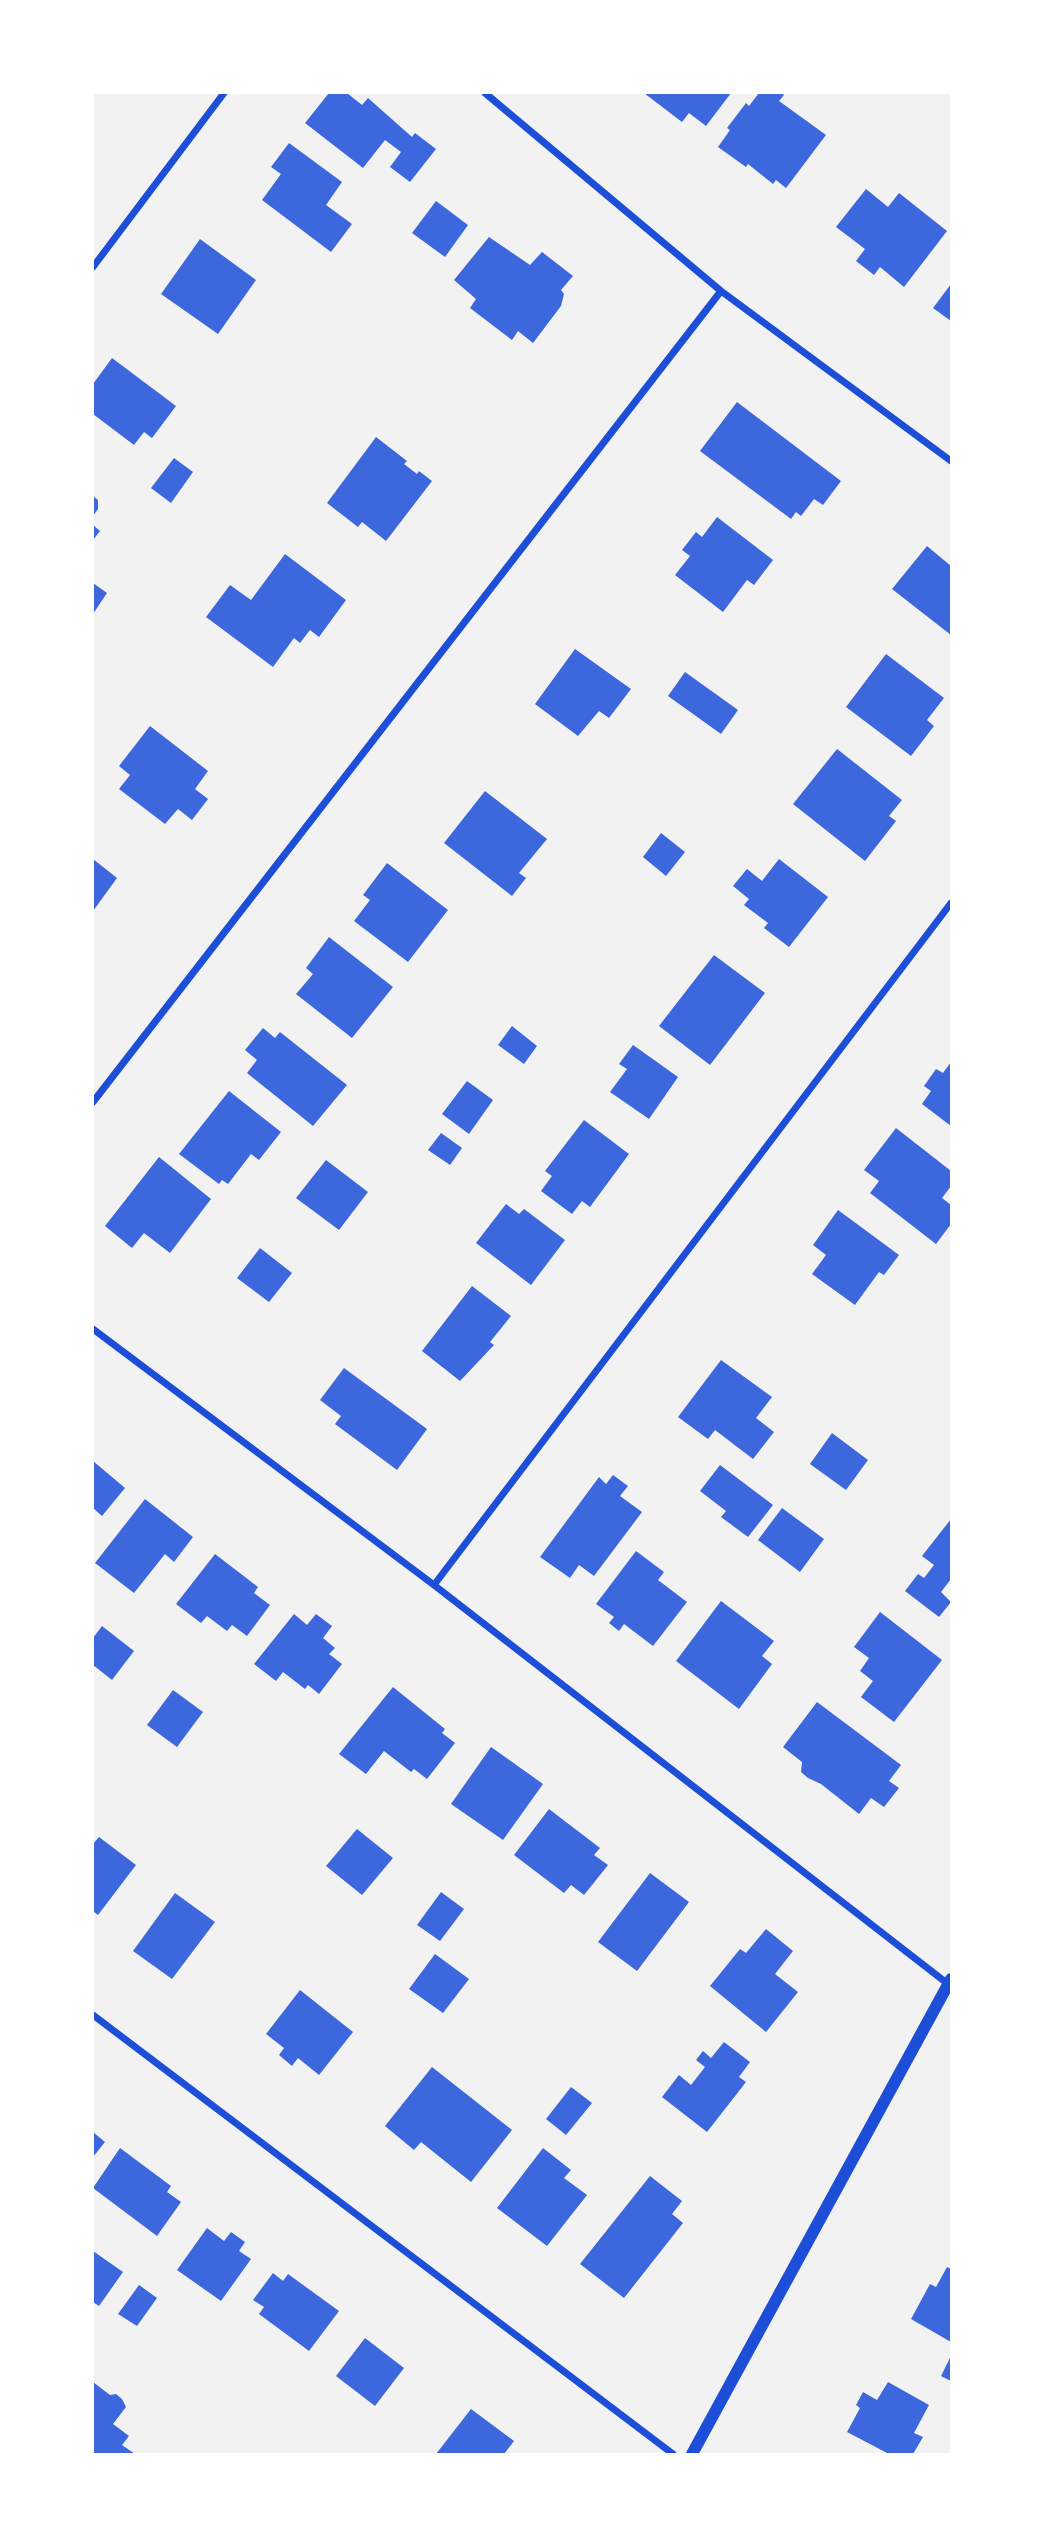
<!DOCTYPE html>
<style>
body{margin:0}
#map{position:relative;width:1044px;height:2547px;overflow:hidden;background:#f2f2f2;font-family:Quicksand,sans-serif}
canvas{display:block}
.frame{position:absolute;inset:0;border:94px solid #fff;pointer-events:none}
</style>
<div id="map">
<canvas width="1044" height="2547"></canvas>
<div class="frame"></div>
</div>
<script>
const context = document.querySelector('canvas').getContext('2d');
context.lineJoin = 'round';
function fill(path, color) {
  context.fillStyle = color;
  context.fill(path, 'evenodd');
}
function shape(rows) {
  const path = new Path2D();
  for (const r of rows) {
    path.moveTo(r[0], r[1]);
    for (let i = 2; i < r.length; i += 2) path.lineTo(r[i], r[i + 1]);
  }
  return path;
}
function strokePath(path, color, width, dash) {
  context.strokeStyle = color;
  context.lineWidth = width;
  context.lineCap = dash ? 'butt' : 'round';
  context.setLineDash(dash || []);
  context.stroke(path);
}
const building = shape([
 [329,93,347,93,362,105,368,98,412,137,415,133,436,149,410,182,390,167,401,152,385,140,363,168,305,123],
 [644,93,731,93,706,126,689,113,682,122],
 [759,93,781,93,784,95,779,101,826,135,786,188,776,180,773,184,748,164,746,167,718,147,730,130,727,128,746,103,749,106],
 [289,143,342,182,326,205,352,224,331,252,262,200,281,174,271,167],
 [866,189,888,207,899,193,947,231,904,287,880,267,874,275,856,261,865,249,836,227],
 [436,201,468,225,445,257,412,233],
 [489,237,530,265,542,252,573,276,561,290,564,294,561,306,533,343,518,331,512,340,470,308,476,299,454,280],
 [200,239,256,280,218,334,161,294],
 [951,284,951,321,933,308],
 [112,358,176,406,152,438,144,432,134,445,93,414,93,384],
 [737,402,841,481,823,505,814,499,801,516,796,512,791,519,700,451],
 [376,437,407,461,404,464,417,474,419,471,432,481,386,541,362,522,358,527,327,503],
 [174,458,193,472,171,503,151,488],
 [93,496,98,500,98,509,93,516],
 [717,517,773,560,754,585,747,580,723,612,675,575,690,556,682,550,696,532,702,537],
 [93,525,100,531,93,540],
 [927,546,951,566,951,635,892,589],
 [285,554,346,600,319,637,310,630,300,643,294,638,273,667,206,617,230,585,251,600],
 [93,583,107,593,93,614],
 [575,649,631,689,609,718,599,711,578,736,535,704],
 [886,654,944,698,927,720,934,726,911,756,846,707],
 [685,672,738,710,721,734,668,696],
 [150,726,208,771,195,789,208,799,192,820,178,809,165,824,119,789,130,775,119,766],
 [837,749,902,800,889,816,896,821,865,861,793,804],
 [485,791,547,839,519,873,526,878,512,896,444,843],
 [661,833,685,852,666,876,643,857],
 [93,859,117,878,93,911],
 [779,859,828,897,789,947,764,928,768,923,744,905,749,899,733,886,747,869,762,881],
 [387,863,448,910,408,962,354,921,370,900,363,895],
 [329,937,393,987,352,1038,296,994,313,974,306,968],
 [714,955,765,993,710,1065,659,1026],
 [512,1026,537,1046,524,1064,498,1045],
 [263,1028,275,1038,280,1032,347,1085,313,1126,247,1073,257,1060,245,1050],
 [633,1045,678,1077,649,1119,610,1092,627,1069,619,1064],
 [951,1062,951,1126,922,1104,931,1091,924,1086,936,1069,943,1073],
 [467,1081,493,1100,469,1134,442,1114],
 [229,1091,281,1132,259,1160,251,1154,228,1184,222,1180,219,1184,179,1154],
 [584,1120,629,1154,590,1207,582,1201,572,1214,541,1191,552,1176,545,1171],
 [896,1128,951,1171,951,1186,942,1198,951,1205,951,1224,936,1244,870,1193,879,1181,864,1170],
 [441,1133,462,1148,450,1165,428,1150],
 [159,1157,211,1199,170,1253,144,1233,132,1248,105,1226],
 [326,1160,368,1192,339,1230,296,1198],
 [506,1204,519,1214,524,1209,565,1240,531,1285,476,1243],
 [838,1210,899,1255,884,1275,879,1272,855,1305,812,1274,826,1255,813,1245],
 [260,1248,292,1273,269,1302,237,1278],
 [472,1286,511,1316,490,1342,494,1345,460,1381,422,1351],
 [721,1360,772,1397,756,1418,774,1432,753,1459,715,1430,708,1439,678,1417],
 [344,1368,427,1429,397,1470,335,1424,341,1416,320,1400],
 [832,1433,868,1460,846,1490,810,1464],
 [93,1461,125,1488,102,1516,93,1508],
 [720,1465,773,1505,748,1537,721,1517,726,1511,700,1491],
 [613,1475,628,1486,620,1496,642,1512,594,1576,579,1565,570,1578,540,1557,599,1477,606,1484],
 [145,1499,193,1537,174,1562,165,1554,134,1593,95,1563],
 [782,1508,824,1539,800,1572,758,1540],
 [951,1519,951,1579,941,1592,951,1602,939,1617,905,1591,918,1574,924,1578,934,1565,922,1556],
 [636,1551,664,1572,658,1580,687,1602,653,1646,624,1624,619,1631,609,1623,614,1617,596,1604],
 [215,1554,258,1587,254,1593,270,1605,247,1636,232,1625,227,1631,207,1616,201,1623,176,1604],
 [721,1601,774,1641,762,1656,772,1664,739,1709,676,1661],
 [880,1612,942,1660,894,1722,861,1697,873,1681,860,1671,869,1658,854,1647],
 [294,1614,307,1625,316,1614,332,1626,323,1638,335,1648,329,1654,342,1664,319,1694,308,1685,305,1689,283,1672,276,1681,254,1664],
 [102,1626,134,1651,112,1680,93,1665,93,1638],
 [393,1687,445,1729,442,1733,455,1743,427,1779,414,1769,411,1772,384,1751,366,1774,339,1754],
 [173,1690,203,1712,177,1747,147,1725],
 [817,1702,901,1765,889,1781,899,1788,884,1807,871,1798,859,1814,821,1784,808,1778,801,1772,802,1762,783,1747],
 [491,1747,543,1784,503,1840,451,1804],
 [549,1809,600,1848,594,1855,608,1865,584,1895,571,1885,564,1893,514,1855],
 [357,1829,393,1858,362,1895,326,1866],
 [99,1837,136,1865,98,1915,93,1911,93,1844],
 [650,1873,689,1902,637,1971,598,1942],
 [441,1892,464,1909,440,1941,417,1925],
 [175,1893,215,1922,172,1979,133,1951],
 [766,1929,793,1951,775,1974,798,1992,766,2032,710,1986,740,1949,746,1953],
 [435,1954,469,1979,443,2013,409,1989],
 [300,1990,353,2032,319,2075,298,2058,292,2066,279,2055,284,2048,266,2034],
 [724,2042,750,2062,739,2077,746,2082,707,2132,662,2097,679,2075,691,2085,705,2067,696,2060,703,2051,711,2058],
 [432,2067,512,2130,471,2182,421,2142,414,2150,385,2126],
 [571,2087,592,2103,566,2135,546,2119],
 [93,2132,105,2142,93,2157],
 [120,2148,171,2186,167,2192,181,2202,157,2236,93,2188],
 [543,2148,571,2170,564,2178,587,2195,547,2246,497,2208],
 [650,2176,682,2201,672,2214,683,2223,624,2298,580,2264],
 [207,2228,224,2241,231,2232,245,2242,239,2251,251,2259,221,2301,177,2270],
 [93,2251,123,2272,99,2306,93,2302],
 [947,2267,951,2269,951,2342,911,2319,930,2284,936,2287],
 [273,2273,283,2281,288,2274,339,2311,309,2351,259,2314,264,2307,253,2300],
 [139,2285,157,2298,137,2326,118,2314],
 [365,2338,404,2368,375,2406,336,2376],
 [951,2356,951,2381,941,2376],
 [93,2382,110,2395,116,2394,122,2399,126,2407,113,2424,129,2436,122,2445,135,2454,93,2454],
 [888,2382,929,2405,914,2433,923,2437,913,2454,889,2454,847,2432,860,2408,856,2405,863,2392,877,2400],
 [471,2409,514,2441,504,2454,436,2454]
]);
const minor = shape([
 [485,93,721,291,951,461],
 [93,267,224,93],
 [93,1102,721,291],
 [93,1329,434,1585,948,1984],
 [434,1585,951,903],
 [93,2015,673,2454]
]);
const tertiary = shape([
 [692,2454,951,1979]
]);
fill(building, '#3d67dc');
strokePath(minor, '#1d4ed8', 7);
strokePath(tertiary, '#1d4ed8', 12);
</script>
